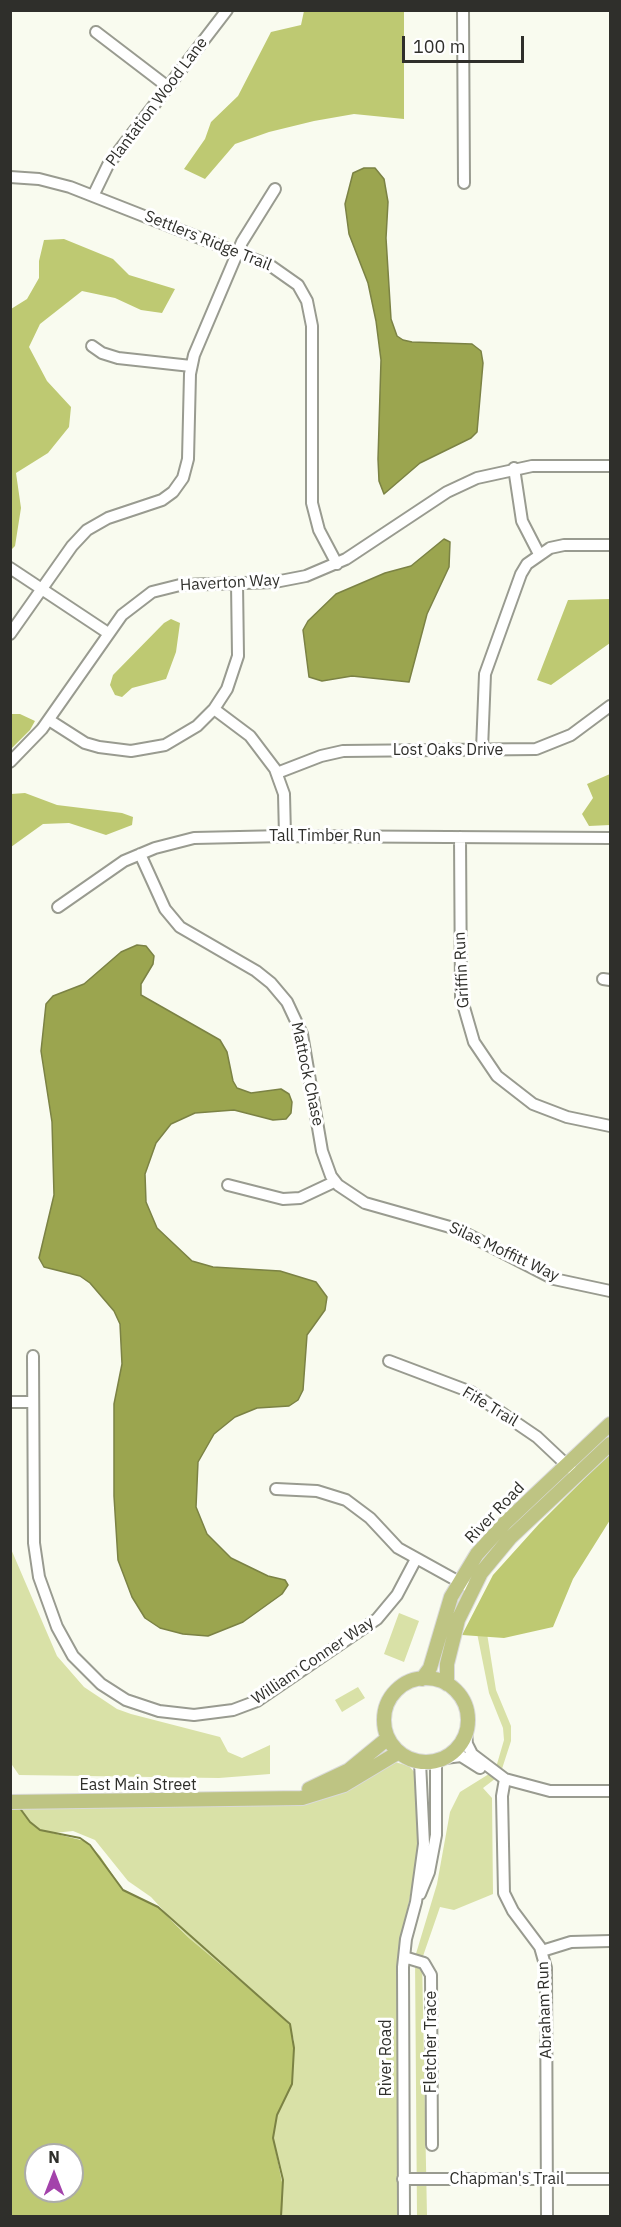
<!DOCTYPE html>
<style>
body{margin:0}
#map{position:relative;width:621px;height:2227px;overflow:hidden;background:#f9fbef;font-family:"IBM Plex Sans",sans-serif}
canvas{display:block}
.frame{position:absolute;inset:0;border:12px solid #2f2f2b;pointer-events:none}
.north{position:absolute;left:24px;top:2143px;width:60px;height:60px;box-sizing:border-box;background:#fff;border:2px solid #acacaa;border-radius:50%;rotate:0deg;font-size:16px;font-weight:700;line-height:24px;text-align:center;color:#2f2f2b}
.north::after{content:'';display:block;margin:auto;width:21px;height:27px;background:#a343ab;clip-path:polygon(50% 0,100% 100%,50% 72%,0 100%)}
.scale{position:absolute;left:402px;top:36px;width:122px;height:27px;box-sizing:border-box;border:3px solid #2f2f2b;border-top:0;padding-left:8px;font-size:18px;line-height:21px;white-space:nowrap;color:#2f2f2b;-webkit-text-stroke:4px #fff;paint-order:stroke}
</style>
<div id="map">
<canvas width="621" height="2227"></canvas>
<div class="frame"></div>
<div class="north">N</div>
<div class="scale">100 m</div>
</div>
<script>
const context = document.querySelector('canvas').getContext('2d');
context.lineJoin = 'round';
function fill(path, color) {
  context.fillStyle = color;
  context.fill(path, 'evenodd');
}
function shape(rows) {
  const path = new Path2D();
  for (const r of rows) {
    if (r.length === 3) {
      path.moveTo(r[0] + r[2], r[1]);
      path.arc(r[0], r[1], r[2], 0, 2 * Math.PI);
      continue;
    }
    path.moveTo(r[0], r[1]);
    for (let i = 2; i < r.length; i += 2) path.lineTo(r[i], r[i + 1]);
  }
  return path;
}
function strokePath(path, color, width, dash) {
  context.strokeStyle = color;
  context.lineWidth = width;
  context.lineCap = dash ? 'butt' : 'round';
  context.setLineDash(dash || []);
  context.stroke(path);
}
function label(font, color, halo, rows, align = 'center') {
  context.font = font + ' "IBM Plex Sans",sans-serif';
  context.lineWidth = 6;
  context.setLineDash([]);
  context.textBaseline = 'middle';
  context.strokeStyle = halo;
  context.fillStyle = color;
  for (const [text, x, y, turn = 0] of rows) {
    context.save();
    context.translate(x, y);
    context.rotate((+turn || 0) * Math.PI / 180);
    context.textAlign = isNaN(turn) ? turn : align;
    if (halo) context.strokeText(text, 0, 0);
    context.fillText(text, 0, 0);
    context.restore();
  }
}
const green = shape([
 [11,1549,57,1656,84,1687,117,1709,131,1714,220,1737,228,1752,242,1758,270,1745,270,1774,219,1778,19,1775,10,1762],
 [399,1613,419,1621,404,1662,384,1654],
 [475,1623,486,1627,496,1690,511,1726,511,1741,500,1775,483,1788,492,1798,493,1894,454,1910,440,1907,422,1959,427,2216,417,2216,415,1957,437,1884,450,1812,460,1792,489,1774,497,1764,504,1740,503,1728,489,1693],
 [358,1687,365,1698,342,1712,335,1700],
 [395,1762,409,1766,417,1775,419,1850,399,1952,397,2216,281,2216,282,2174,273,2138,277,2115,292,2084,294,2040,288,2021,189,1938,151,1897,128,1881,95,1840,73,1831,54,1833,40,1830,30,1822,19,1807,277,1803]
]);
const forest = shape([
 [304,11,404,11,404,119,354,114,314,121,269,132,235,144,205,179,184,169,205,139,211,122,238,96,271,32,301,25],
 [64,239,113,259,129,275,175,289,162,313,141,310,115,298,82,291,40,324,29,347,47,381,71,407,69,427,48,453,16,473,21,508,15,546,11,550,11,309,27,299,39,278,39,261,44,240],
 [610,599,610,643,551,685,537,680,568,600],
 [171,619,180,623,176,652,166,679,132,688,122,697,115,695,110,685,113,675,164,623],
 [11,714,20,714,35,721,30,730,11,749],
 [610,774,610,825,589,826,582,814,593,798,587,784],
 [25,793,57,805,122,813,133,817,132,825,106,835,69,823,43,824,11,847,11,794],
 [610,1453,610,1520,573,1579,553,1627,504,1638,462,1635,493,1575,539,1524],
 [10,1807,19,1807,32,1824,40,1830,85,1841,100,1856,123,1890,158,1907,189,1938,281,2015,291,2027,294,2048,292,2084,277,2115,273,2138,283,2187,282,2216,11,2216],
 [36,2155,72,2155,72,2191,36,2191]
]);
const water = shape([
 [364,168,375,168,384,179,388,202,386,238,391,319,397,336,403,340,412,342,472,344,481,351,483,363,477,432,471,438,420,463,384,494,379,481,378,459,381,360,376,321,368,283,349,234,345,204,353,173,364,168],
 [444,539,450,542,449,567,427,614,409,682,352,676,322,681,309,677,303,630,308,621,336,594,385,573,411,566,444,539],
 [137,945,146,946,154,956,153,964,141,984,141,995,220,1040,227,1052,233,1081,237,1088,251,1093,281,1089,289,1094,292,1102,291,1113,286,1119,273,1120,234,1110,195,1113,171,1124,156,1143,145,1174,146,1202,157,1228,192,1261,213,1267,280,1271,316,1282,327,1297,325,1310,307,1335,303,1390,298,1400,289,1406,257,1408,235,1417,214,1434,198,1462,196,1507,207,1534,231,1558,268,1576,285,1580,288,1585,282,1594,243,1622,208,1636,183,1634,160,1628,145,1618,132,1597,118,1560,114,1496,114,1404,122,1364,120,1324,114,1311,90,1283,80,1276,44,1267,39,1258,54,1195,52,1122,41,1051,46,1004,53,996,84,984,121,952,137,945]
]);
const stream = shape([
 [19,1807,30,1822,40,1830,80,1838,90,1845,123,1890,158,1907,290,2024,294,2048,292,2084,277,2115,273,2138,283,2180,281,2216]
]);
const minor = shape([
 [463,10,464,183],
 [96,32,168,87],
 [10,177,39,179,70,187,271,266,298,285,307,301,312,326,312,503,319,530,337,564],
 [93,196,108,165,227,10],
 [92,346,102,353,118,358,191,366],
 [514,468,522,521,539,554],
 [10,568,108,633],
 [10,634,72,546,87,530,108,518,162,500,173,492,183,478,188,459,190,374,194,355,242,242,275,189],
 [214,709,250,736,275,769,284,794,285,836],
 [49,720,85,743,99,747,131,751,165,745,197,726,214,709,227,689,238,656,237,583],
 [482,749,485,674,521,574,527,564,550,548,564,545,610,545],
 [10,762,42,729,122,615,152,592,180,585,275,582,306,576,346,559,447,492,477,478,532,466,610,466],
 [277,773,321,756,343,751,536,749,571,735,610,706],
 [460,837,461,997,474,1042,497,1076,533,1104,567,1117,610,1126],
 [140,854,165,909,180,927,256,971,271,983,287,1002,302,1034,322,1151,331,1176,338,1185,365,1203,457,1229,554,1279,610,1291],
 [58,907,124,861,155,848,194,838,285,836,610,838],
 [603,979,610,980],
 [228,1185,283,1199,300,1198,334,1182],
 [33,1356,34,1543,39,1577,57,1627,73,1656,101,1684,126,1700,159,1711,194,1715,233,1710,257,1701,377,1619,397,1595,416,1559],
 [389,1361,471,1392,537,1437,571,1469],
 [10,1402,33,1402],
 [276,1489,317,1491,346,1500,370,1518,398,1548,472,1589],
 [466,1732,467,1744,472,1754,505,1779,550,1791,610,1791],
 [445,1758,461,1756,480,1768],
 [505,1779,502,1796,504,1893,513,1911,540,1947,546,1968,547,2216],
 [420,1894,429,1872,436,1835,436,1761],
 [542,1951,571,1942,610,1941],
 [404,1957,424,1963,431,1975,432,2145],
 [403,2179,610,2179],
 [404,2216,403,1967,406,1939,416,1902,424,1844,420,1762]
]);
const major = shape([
 [426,1720,42],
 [422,1679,430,1668,451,1597,477,1554,505,1523,610,1424],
 [447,1684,447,1664,458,1620,481,1573,510,1538,610,1444],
 [309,1789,349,1770,388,1738],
 [10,1802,302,1798,344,1785,399,1752]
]);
const streetNames = [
 ["Plantation Wood Lane",157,102,-53],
 ["Settlers Ridge Trail",208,241,22],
 ["Haverton Way",230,583,-3],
 ["Lost Oaks Drive",448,750],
 ["Tall Timber Run",325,836],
 ["Griffin Run",462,970,-93],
 ["Mattock Chase",307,1074,78],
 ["Silas Moffitt Way",504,1252,25],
 ["Fife Trail",490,1407,31],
 ["River Road",495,1513,-46],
 ["William Conner Way",313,1661,-34],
 ["East Main Street",138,1785],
 ["Abraham Run",545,2010,-92],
 ["Fletcher Trace",431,2042,-90],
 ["River Road",386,2058,-90],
 ["Chapman's Trail",507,2179]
];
fill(green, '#d9e1a7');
fill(forest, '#bec972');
fill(water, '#9ba54f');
strokePath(water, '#7b8244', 1.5);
strokePath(stream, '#7b8244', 2);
strokePath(minor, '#999b90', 14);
strokePath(major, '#dadad9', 16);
strokePath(minor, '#fff', 10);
strokePath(major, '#bec483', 14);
label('16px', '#2f2f2b', '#fff', streetNames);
</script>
